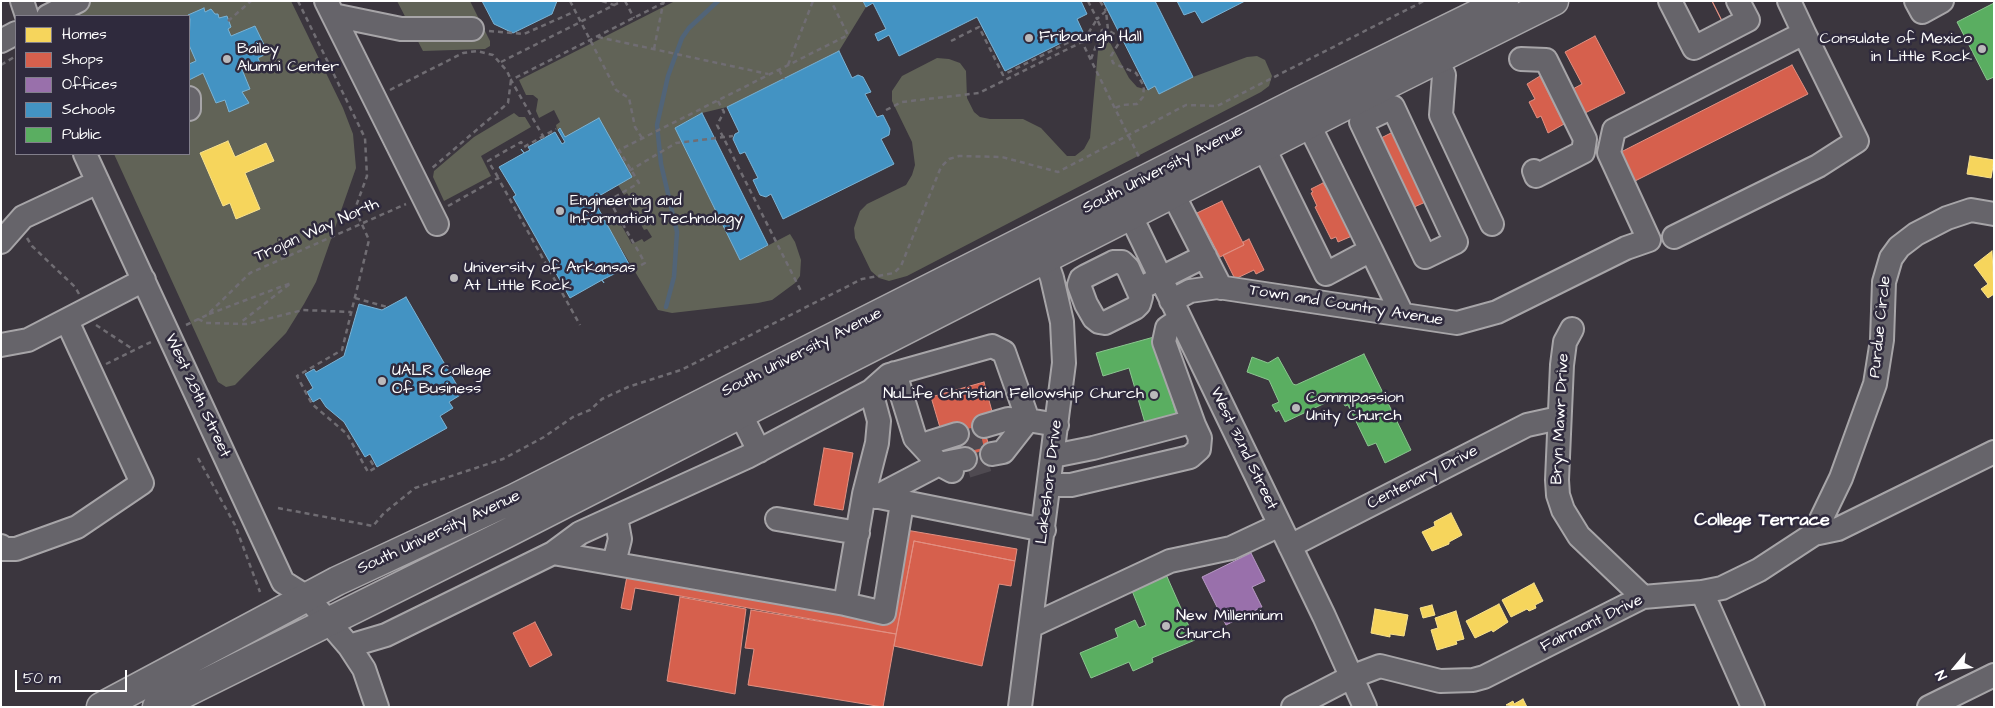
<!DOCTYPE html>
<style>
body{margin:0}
#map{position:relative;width:1995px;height:708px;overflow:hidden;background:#3b363e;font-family:"Architects Daughter",sans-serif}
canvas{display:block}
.frame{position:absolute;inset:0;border:2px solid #fff;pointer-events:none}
.legend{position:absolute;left:15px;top:15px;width:175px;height:140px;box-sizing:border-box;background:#2f2a3d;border:1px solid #827f8b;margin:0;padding:6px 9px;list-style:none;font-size:15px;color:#fff}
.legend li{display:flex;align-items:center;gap:10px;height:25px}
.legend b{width:25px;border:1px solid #827f8b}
.north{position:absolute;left:1930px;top:643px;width:50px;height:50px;-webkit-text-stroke:4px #2f2a3d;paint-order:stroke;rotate:242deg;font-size:14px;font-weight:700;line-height:20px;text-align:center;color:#fff}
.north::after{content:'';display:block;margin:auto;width:18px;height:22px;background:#fff;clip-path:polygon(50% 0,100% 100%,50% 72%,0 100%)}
.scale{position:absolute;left:15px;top:670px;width:112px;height:22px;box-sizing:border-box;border:2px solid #fff;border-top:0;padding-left:6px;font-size:15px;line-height:18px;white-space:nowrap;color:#fff;-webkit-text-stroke:4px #2f2a3d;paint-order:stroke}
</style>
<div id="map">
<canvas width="1995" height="708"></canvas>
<div class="frame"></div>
<ul class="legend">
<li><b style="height:14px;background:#f6d55c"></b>Homes</li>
<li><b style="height:14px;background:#d6604d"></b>Shops</li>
<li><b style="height:14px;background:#9970ab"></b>Offices</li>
<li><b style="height:14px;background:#4393c3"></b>Schools</li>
<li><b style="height:14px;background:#5aae61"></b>Public</li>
</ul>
<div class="north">N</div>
<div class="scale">50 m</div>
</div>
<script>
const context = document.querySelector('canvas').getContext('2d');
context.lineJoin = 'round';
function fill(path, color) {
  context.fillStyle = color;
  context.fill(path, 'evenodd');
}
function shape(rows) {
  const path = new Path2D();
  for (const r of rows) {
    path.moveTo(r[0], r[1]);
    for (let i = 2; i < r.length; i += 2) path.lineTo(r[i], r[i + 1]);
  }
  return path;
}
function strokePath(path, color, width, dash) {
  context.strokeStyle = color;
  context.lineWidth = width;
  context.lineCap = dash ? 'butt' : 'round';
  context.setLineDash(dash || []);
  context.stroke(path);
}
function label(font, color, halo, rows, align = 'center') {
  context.font = font + ' "Architects Daughter",sans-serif';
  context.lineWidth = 5;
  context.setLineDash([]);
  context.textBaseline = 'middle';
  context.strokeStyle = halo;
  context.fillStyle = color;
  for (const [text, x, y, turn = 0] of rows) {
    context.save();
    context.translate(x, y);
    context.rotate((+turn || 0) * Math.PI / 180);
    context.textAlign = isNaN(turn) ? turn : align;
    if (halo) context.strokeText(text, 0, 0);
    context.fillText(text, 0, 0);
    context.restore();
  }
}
const green = shape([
 [45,1,291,1,343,108,353,134,356,168,316,282,304,304,286,333,235,385,226,387,218,382,114,154,189,154,189,16,52,16],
 [397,1,470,1,490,41,490,46,485,49,423,51],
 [675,1,863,1,866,7,839,51,727,107,702,113,675,128,740,260,790,234,795,242,801,260,800,276,795,283,772,300,758,303,672,313,658,310,604,220,615,214,632,244,642,239,644,242,652,237,647,229,644,230,639,221,642,219,637,211,634,212,629,204,632,202,627,193,624,195,618,185,632,177,565,137,560,128,557,130,556,125,560,122,554,110,539,118,536,111,538,99,533,95,526,95,519,80],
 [1103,36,1107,37,1129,78,1137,87,1148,90,1155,86,1159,94,1193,77,1247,57,1257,56,1265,60,1272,76,1269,86,1261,92,907,276,889,281,879,278,871,271,855,238,854,228,860,211,867,204,906,185,912,175,915,165,912,142,892,101,892,91,902,76,937,58,949,59,960,63,966,71,967,98,974,112,980,117,990,119,1023,119,1041,128,1067,156,1075,156,1084,149,1090,138,1099,40],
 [514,113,519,117,525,117,531,127,481,156,491,176,444,201,433,177,434,171,474,137]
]);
const homes = shape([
 [228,141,235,157,266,143,274,161,245,173,260,209,236,219,230,203,223,206,200,153,228,141],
 [1970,156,1994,160,1991,178,1967,174,1970,156],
 [1992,251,1994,294,1988,298,1981,289,1988,284,1974,265,1992,251],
 [1451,513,1462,535,1449,542,1449,544,1432,551,1422,532,1435,526,1434,522,1451,513],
 [1534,583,1543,601,1535,605,1536,608,1529,611,1527,609,1511,617,1502,600,1534,583],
 [1499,604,1508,622,1493,632,1492,630,1475,638,1466,621,1499,604],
 [1432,605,1435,615,1423,618,1420,608,1432,605],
 [1375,609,1408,615,1404,636,1390,634,1390,637,1371,633,1375,609],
 [1456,611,1464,639,1456,641,1457,644,1437,650,1431,630,1438,628,1435,618,1456,611],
 [1523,699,1527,707,1506,705,1513,701,1514,704,1523,699]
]);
const shops = shape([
 [1677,1,1729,1,1737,18,1694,39,1677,1],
 [1677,1,1712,1,1724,25,1694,39,1677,1],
 [1712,1,1729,1,1737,18,1724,25,1712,1],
 [1595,36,1625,93,1583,114,1571,90,1582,84,1565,52,1595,36],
 [1792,65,1808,94,1635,181,1621,152,1792,65],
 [1540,76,1564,124,1548,133,1541,116,1537,118,1529,102,1535,99,1527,84,1540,76],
 [1395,131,1430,200,1412,208,1380,143,1383,142,1381,138,1395,131],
 [1323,183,1332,197,1334,196,1352,236,1338,242,1336,237,1331,239,1315,207,1317,206,1311,193,1313,192,1311,189,1323,183],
 [1222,201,1244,245,1220,257,1197,213,1222,201],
 [1249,239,1264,270,1256,274,1254,270,1235,279,1223,255,1244,245,1243,242,1249,239],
 [984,382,993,415,986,436,994,463,968,470,955,427,941,431,931,397,984,382],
 [824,448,853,453,843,510,814,505,824,448],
 [906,530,1017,549,1015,561,914,541,896,634,635,588,631,610,621,608,627,576,888,624,906,530],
 [914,541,1015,561,1011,586,999,584,982,666,894,646,914,541],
 [680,597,746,609,735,694,667,681,680,597],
 [751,610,896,634,883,707,748,685,754,649,745,648,751,610],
 [535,622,552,655,530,667,513,633,535,622]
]);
const offices = shape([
 [1251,553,1265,581,1252,587,1262,607,1226,625,1202,577,1251,553]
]);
const schools = shape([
 [482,1,557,1,552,14,513,33,494,24,482,1],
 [863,1,1081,1,1087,14,1077,19,1083,32,1005,71,977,17,899,56,889,35,878,41,875,34,886,29,873,3,866,7,863,1],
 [1103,1,1155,1,1193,77,1159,94,1155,86,1148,90,1103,1],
 [1177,1,1245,1,1202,23,1195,11,1184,15,1177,1],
 [204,8,205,12,211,9,215,14,218,14,219,18,227,16,231,27,228,29,231,36,255,26,268,53,258,58,260,63,250,67,248,63,241,67,250,89,242,92,249,103,229,112,225,100,216,103,203,73,189,80,189,64,196,61,189,45,190,19,188,15,204,8],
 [839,51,852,78,858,75,863,77,871,92,865,94,877,117,883,115,890,129,889,135,881,139,894,164,783,219,771,194,766,197,760,195,753,180,758,178,745,152,740,154,733,139,735,134,739,132,727,107,839,51],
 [702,113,768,245,740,260,675,128,702,113],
 [599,118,632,177,599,196,602,200,600,202,597,197,593,199,630,266,602,280,604,283,602,280,570,298,513,197,516,195,499,167,524,153,521,149,524,153,530,150,528,147,555,132,562,144,565,142,558,130,560,128,565,137,599,118],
 [406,297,462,394,449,402,453,408,440,416,447,428,377,467,370,454,365,457,344,422,326,407,320,398,313,402,307,392,313,388,305,374,314,369,316,372,344,356,359,304,382,310,406,297]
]);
const public = shape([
 [1994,3,1994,77,1987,80,1957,22,1994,3],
 [1154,337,1176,414,1145,423,1129,368,1103,376,1096,353,1154,337],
 [1364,354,1411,450,1385,463,1376,443,1368,446,1348,405,1345,406,1340,396,1285,422,1279,410,1276,412,1272,405,1279,402,1269,380,1247,372,1252,357,1268,363,1278,357,1293,384,1296,385,1364,354],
 [1165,572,1195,640,1152,658,1153,662,1133,671,1129,662,1091,678,1080,653,1118,637,1115,629,1135,620,1139,628,1146,625,1130,586,1165,572]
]);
const stream = shape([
 [666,307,674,277,677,232,661,164,657,125,668,76,682,38,689,28,718,1]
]);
const minorTunnel = shape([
 [960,442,986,436],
 [967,467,993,459]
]);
const path = shape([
 [298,1,365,138,367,176,355,209,369,240,342,350,297,376,312,404,347,434,368,472,375,468,369,458],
 [570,1,616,90,629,98,635,127,642,138],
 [602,1,614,5],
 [625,1,634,18],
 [1088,1,1097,19,1106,11,1108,30,1119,37,1120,41,1111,56,1113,63,1136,73,1144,86,1143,97,1137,104,1122,105,1115,108],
 [1100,1,1106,11],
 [228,21,251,1],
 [489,31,524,34,576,11],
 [598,37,768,74],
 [951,41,979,27,1003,75,1089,32,1097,19],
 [654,49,663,4],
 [1091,59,1102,30,1097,19],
 [501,62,622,1],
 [1,65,16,56],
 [788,65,813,1],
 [779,70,784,79],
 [390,90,463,53,477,51,493,55,507,71,511,80,508,103,431,169],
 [718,101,724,112,717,125,802,293],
 [886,110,902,102,979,93,1082,42,1140,159],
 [544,138,511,80,667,1],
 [498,177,488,161,521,142,524,147,556,129],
 [595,198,599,206,639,183,619,150,848,35,831,1],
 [609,200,645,263,624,274],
 [448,206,498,178,580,325],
 [27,238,32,246,75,287,79,294],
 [355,298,387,307],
 [209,314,291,283,240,323],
 [198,319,206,323,247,324,303,310,351,312],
 [96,325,134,350],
 [186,325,207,315,250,273,406,204],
 [106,364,153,341],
 [198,458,235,525,260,592],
 [278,508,373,526,384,513,415,488,503,459,544,437,573,417,590,410,602,399,628,387,681,370,862,279,894,273,901,266,941,167,949,159,959,156,1002,157,1058,172,1186,105,1217,106,1424,1]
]);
const minor = shape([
 [22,1,27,16],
 [326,1,437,224],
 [1670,1,1694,48,1748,20,1738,1],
 [1916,1,1922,12,1942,1],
 [333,15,401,29,472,29],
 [48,16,78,1],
 [1,41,16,33],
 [1521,59,1546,60,1585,139,1583,152,1536,176,1534,171],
 [1437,60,1444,75,1441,115,1492,224],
 [189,98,189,109],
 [1393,107,1456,242,1425,257,1361,122,1393,107],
 [1264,148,1326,274,1371,250,1309,125],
 [85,154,283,582,307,597,349,646,364,669,377,707],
 [1173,194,1221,288],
 [1123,200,1324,616,1365,707],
 [1674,237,1818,166,1857,141,1804,33],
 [1,242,23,217,98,182],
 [1371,250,1402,314],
 [1114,262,1122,262,1128,268,1141,297,1139,304,1135,308,1105,323,1099,322,1094,318,1086,304,1079,285,1081,279,1086,276,1114,262],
 [1147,285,1205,256],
 [1171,301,1190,291,1218,287,1457,323,1497,312,1626,248,1649,240,1609,153,1614,130,1804,33,1789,1],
 [1180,319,1167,328,1164,342,1194,425],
 [1572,329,1565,342,1562,365,1557,480,1558,495,1563,510,1579,536,1643,597],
 [1,345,28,340,144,280],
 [895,373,915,438,939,464,965,459],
 [871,391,889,375,992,346,1004,352,1028,420,1057,425],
 [744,399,740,413,759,451],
 [984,426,1008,419,1028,420],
 [922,445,957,434],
 [992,454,1003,452,1028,420],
 [1049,485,1071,485,1190,457,1199,449,1200,438,1194,425,1187,423,1093,448,1053,456],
 [876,497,939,464,952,471],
 [777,519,858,533],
 [1814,534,1841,478,1875,384,1882,340,1884,282,1891,258,1899,247,1916,234,1947,218,1971,210,1994,214],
 [1,546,3,549,16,549,77,527,142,483,67,321],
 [1290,546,1527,425,1559,418],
 [553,553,580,533,747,457,871,391,879,421,877,443,864,494],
 [614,563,620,539,616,517],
 [1702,592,1753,707],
 [845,604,884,613,902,503],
 [1031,626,1170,561,1231,548,1280,525],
 [349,646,386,635,553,553,845,604,864,494,1044,530],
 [1020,707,1064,363,1062,322,1052,278,1045,258],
 [1293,707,1351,677,1380,666,1440,681,1473,680,1484,677,1643,597,1702,592,1722,588,1759,570,1814,534,1838,529,1994,452],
 [1929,707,1994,675]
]);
const major = shape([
 [101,707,337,581,513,499,1298,102,1504,1],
 [157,707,505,534,1384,86,1554,1]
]);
const pathBridge = shape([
 [629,171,676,143,733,136]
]);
const markers = [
 [1029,38,5,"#bab9bb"],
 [1982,49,5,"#bab9bb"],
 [227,59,5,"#bab9bb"],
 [560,211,5,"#bab9bb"],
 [454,278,5,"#bab9bb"],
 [382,381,5,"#bab9bb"],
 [1154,395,5,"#bab9bb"],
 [1296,408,5,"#bab9bb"],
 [1166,626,5,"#bab9bb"]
];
const poiNames = [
 ["Fribourgh Hall",1039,38],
 ["Consulate of Mexico",1972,40,"right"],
 ["in Little Rock",1972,58,"right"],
 ["Bailey",237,50],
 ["Alumni Center",237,68],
 ["Engineering and",570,202],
 ["Information Technology",570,220],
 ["University of Arkansas",464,269],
 ["At Little Rock",464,287],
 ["UALR College",392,372],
 ["Of Business",392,390],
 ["NuLife Christian Fellowship Church",1144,395,"right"],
 ["Commpassion",1306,399],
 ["Unity Church",1306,417],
 ["New Millennium",1176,617],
 ["Church",1176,635]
];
const streetNames = [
 ["South University Avenue",1163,170,-27],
 ["Trojan Way North",317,231,-24],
 ["Town and Country Avenue",1346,306,9],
 ["Purdue Circle",1881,327,-84],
 ["South University Avenue",802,353,-27],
 ["West 28th Street",197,396,65],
 ["Bryn Mawr Drive",1561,419,-87],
 ["West 32nd Street",1243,449,64],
 ["Centenary Drive",1423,478,-27],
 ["Lakeshore Drive",1050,482,-83],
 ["South University Avenue",439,533,-25],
 ["Fairmont Drive",1592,624,-26]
];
const neighbourhoodNames = [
 ["College Terrace",1762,521]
];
fill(green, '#616357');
fill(homes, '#f6d55c');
strokePath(homes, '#f9e28d', 1);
fill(shops, '#d6604d');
strokePath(shops, '#e29082', 1);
fill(offices, '#9970ab');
strokePath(offices, '#b89bc4', 1);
fill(schools, '#4393c3');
strokePath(schools, '#7bb3d5', 1);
fill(public, '#5aae61');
strokePath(public, '#8cc690', 1);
strokePath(stream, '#516478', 4.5);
strokePath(minorTunnel, '#4f4a51', 22, [22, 11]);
strokePath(minor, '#a7a5a8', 26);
strokePath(major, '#a7a5a8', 31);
strokePath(path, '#706d73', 2.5, [5, 4]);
strokePath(minor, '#66646a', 22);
strokePath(major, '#66646a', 28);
strokePath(pathBridge, '#706d73', 2.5, [5, 4]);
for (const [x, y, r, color] of markers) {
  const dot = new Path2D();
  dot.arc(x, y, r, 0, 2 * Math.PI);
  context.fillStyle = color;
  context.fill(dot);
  strokePath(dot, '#2f2a3d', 2);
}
label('16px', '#fff', '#2f2a3d', poiNames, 'left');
label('16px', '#fff', '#2f2a3d', streetNames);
label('bold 18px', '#fff', '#2f2a3d', neighbourhoodNames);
</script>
